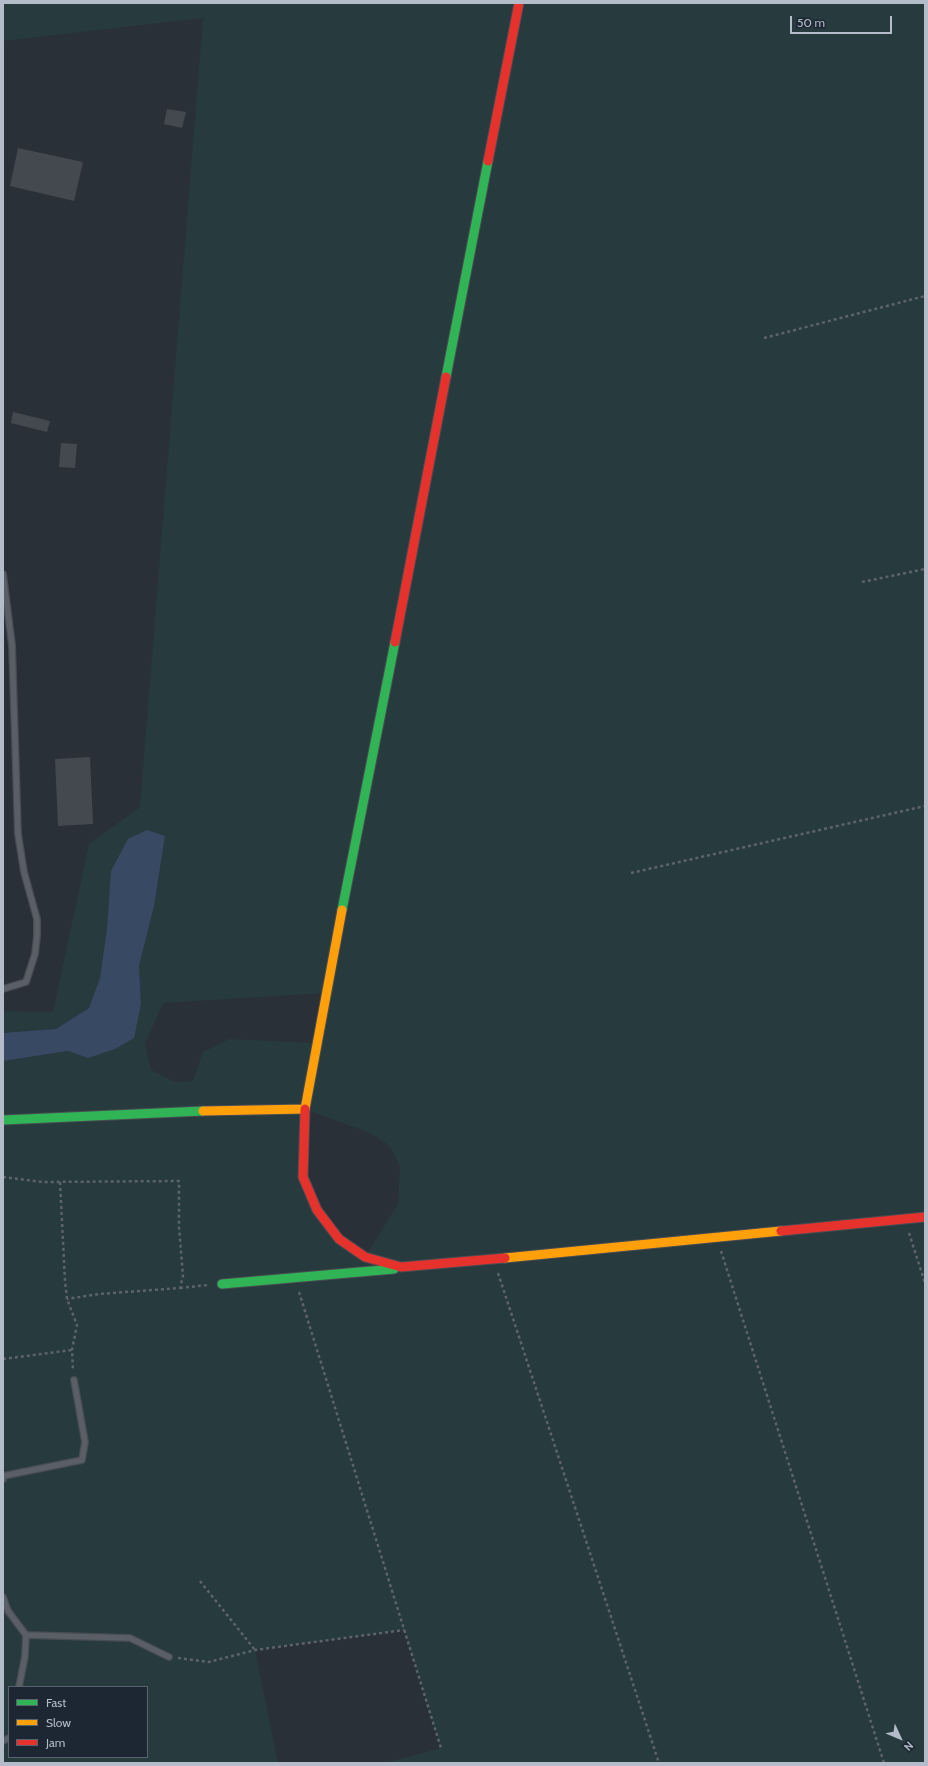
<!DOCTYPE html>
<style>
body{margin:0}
#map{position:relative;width:928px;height:1766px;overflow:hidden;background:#2a3038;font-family:Cabin,sans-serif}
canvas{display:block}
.frame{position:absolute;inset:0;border:4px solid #b4bcc9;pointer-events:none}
.legend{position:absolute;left:8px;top:1686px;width:140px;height:72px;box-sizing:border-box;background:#1d2633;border:1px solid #59626f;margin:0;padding:5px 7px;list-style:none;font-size:12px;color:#b4bcc9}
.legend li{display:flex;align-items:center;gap:8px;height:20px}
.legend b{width:20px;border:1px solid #59626f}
.north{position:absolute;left:880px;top:1718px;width:40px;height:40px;-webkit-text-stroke:3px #1d2633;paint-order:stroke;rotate:134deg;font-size:11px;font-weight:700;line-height:16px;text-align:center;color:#b4bcc9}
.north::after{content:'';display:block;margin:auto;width:14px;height:18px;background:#b4bcc9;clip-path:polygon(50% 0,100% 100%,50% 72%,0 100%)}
.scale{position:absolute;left:790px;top:16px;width:102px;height:18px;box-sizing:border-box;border:2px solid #b4bcc9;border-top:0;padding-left:5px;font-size:12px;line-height:14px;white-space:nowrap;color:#b4bcc9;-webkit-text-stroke:3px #1d2633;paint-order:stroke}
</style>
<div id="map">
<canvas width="928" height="1766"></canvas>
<div class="frame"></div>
<ul class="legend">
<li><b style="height:5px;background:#30b455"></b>Fast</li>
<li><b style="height:5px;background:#ff9f0a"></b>Slow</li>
<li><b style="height:5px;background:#e5322d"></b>Jam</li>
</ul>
<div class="north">N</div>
<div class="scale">50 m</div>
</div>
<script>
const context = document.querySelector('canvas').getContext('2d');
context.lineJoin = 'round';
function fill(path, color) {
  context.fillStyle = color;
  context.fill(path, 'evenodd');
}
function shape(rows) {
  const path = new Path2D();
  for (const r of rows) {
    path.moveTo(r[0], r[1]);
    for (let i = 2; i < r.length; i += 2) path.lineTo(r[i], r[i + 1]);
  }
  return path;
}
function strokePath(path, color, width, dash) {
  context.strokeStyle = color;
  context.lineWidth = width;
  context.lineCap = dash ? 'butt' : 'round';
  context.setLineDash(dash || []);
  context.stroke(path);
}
const green = shape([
 [3,3,925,3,925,1763,385,1763,441,1748,404,1630,255,1650,278,1763,3,1763,3,1061,68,1051,88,1058,141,1004,139,966,155,899,165,836,107,929,100,978,89,1008,56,1029,7,1034,3,1033,3,1011,53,1012,89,844,140,807,203,18,3,41],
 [326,993,317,1043,229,1039,203,1052,193,1081,175,1082,151,1070,145,1044,163,1003],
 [305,1109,370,1133,390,1146,400,1167,398,1204,365,1257,317,1210,303,1177],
 [9,1687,147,1687,147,1757,9,1757]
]);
const water = shape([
 [147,830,165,836,154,906,139,966,141,1004,134,1038,115,1049,88,1058,68,1051,3,1061,3,1033,56,1029,89,1008,100,978,107,929,111,871,128,839]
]);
const building = shape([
 [167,109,186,112,182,128,164,124],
 [18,148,83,162,74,201,10,186],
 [13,412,50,421,47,432,11,423],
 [61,443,77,444,75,468,59,467],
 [90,757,93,824,58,826,55,759]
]);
const path = shape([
 [764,338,925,296],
 [862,582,925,569],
 [631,873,925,806],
 [3,1177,42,1182,179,1181,179,1227,183,1276,180,1288,99,1294,67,1299],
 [60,1182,65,1281,67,1299,77,1325,72,1350,73,1371],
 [909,1233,925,1283],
 [721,1251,884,1763],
 [498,1273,659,1763],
 [180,1288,208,1285],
 [299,1292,441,1748],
 [3,1359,72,1350],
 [200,1581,255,1650],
 [178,1658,209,1662,255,1650,404,1630]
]);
const lane = shape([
 [3,574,12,645,18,834,24,872,37,919,37,936,35,954,26,982,3,989],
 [3,1479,3,1476,82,1460,85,1442,74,1380],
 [3,1597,8,1611,26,1635,25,1656,19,1687],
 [26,1635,130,1638,169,1657],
 [3,1741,9,1738]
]);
const fast = shape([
 [446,377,488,161],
 [342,910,395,642],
 [3,1120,203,1111],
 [222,1284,394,1269]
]);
const slow = shape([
 [203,1111,305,1109,342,910],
 [505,1258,781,1231]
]);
const jam = shape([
 [488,161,519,3],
 [395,642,446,377],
 [305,1109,303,1177,317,1210,339,1239,365,1257,401,1267,505,1258],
 [781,1231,925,1217]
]);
fill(green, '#273a3e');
fill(water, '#384963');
fill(building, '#444950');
strokePath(lane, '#484c53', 8);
strokePath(fast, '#484c53', 11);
strokePath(slow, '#484c53', 11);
strokePath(jam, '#484c53', 11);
strokePath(path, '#5d636a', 2.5, [3, 3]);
strokePath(lane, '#5a5e66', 5.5);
strokePath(fast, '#30b455', 9);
strokePath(slow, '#ff9f0a', 9);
strokePath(jam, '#e5322d', 9);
</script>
